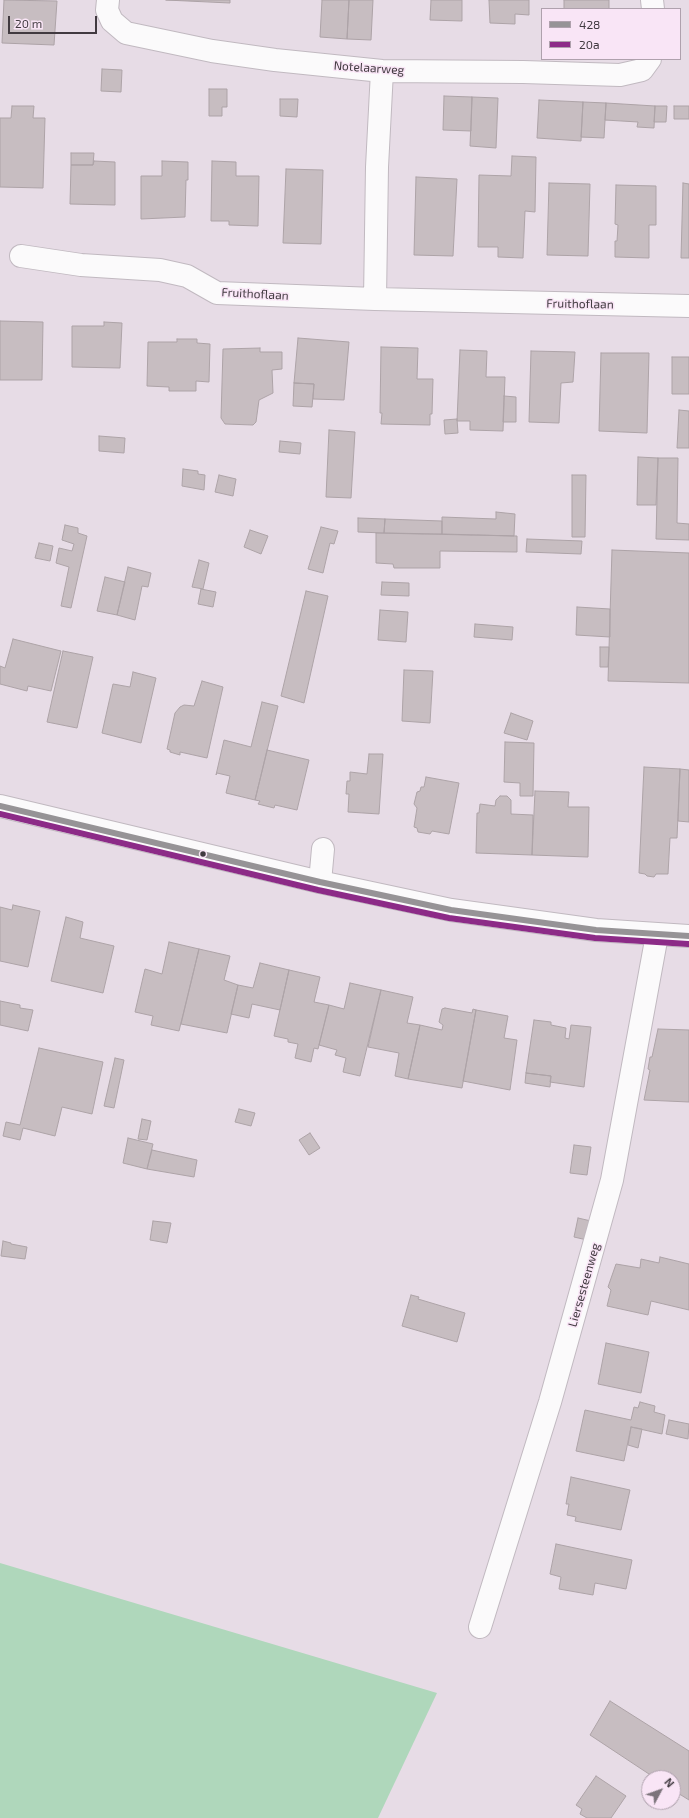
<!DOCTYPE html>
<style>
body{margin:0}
#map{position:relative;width:689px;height:1818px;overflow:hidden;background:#e7dce6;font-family:"Exo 2",sans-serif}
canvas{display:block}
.legend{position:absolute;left:541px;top:8px;width:140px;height:52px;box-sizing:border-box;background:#f9e5f6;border:1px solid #afa1ad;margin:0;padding:5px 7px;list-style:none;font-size:12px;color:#413a40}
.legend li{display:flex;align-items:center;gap:8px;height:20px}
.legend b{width:20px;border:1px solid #afa1ad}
.north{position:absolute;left:641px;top:1770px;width:40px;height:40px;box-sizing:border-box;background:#f9e5f6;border:1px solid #afa1ad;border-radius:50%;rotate:49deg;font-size:11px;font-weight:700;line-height:16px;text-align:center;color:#413a40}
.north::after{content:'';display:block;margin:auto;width:14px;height:18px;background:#7b737a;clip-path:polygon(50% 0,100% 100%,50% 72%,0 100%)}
.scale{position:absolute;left:8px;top:16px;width:89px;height:18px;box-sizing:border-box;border:2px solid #413a40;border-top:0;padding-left:5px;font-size:12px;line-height:14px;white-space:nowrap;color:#413a40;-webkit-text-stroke:3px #f9e5f6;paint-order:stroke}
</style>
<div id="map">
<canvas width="689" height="1818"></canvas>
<ul class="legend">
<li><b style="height:5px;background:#969396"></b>428</li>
<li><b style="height:5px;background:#8c2b87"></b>20a</li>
</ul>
<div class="north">N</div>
<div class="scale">20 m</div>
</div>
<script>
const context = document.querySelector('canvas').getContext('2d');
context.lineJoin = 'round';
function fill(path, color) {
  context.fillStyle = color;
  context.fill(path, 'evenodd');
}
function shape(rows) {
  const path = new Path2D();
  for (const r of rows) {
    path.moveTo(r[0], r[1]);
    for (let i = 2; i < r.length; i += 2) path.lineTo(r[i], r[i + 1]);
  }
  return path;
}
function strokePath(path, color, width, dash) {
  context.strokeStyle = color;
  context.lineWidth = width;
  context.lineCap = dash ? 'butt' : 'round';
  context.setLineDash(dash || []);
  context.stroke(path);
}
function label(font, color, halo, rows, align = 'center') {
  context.font = font + ' "Exo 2",sans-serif';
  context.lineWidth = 3;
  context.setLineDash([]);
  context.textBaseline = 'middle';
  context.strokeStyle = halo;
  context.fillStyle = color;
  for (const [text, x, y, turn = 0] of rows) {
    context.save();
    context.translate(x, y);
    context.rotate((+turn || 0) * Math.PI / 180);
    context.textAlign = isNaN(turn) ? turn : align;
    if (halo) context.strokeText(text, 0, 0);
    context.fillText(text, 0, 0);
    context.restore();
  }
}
const green = shape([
 [0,1563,437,1693,378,1818,0,1818]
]);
const building = shape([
 [4,0,57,1,54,45,2,43,4,0],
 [166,0,230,0,230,3,166,0],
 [322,0,349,0,347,39,320,37,322,0],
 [349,0,373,0,371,40,347,39,349,0],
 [431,0,462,0,462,21,430,20,431,0],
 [489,0,529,0,529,15,515,14,515,24,490,23,489,0],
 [564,0,609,0,609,9,564,9,564,0],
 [102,69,122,70,121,92,101,91,102,69],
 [209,89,227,89,227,107,222,107,222,116,209,116,209,89],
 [444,96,472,97,471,131,443,130,444,96],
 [472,97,498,98,496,148,470,146,472,97],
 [280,99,298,99,297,117,280,116,280,99],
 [539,100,583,102,581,141,537,138,539,100],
 [583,102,606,103,604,138,581,137,583,102],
 [606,103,655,106,654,128,637,127,638,122,605,120,606,103],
 [12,106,34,106,33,118,45,118,43,188,0,187,0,118,11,118,12,106],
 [655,106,667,106,666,122,654,122,655,106],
 [674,106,689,106,689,119,674,119,674,106],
 [71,153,94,153,93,165,71,165,71,153],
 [512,156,536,157,535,212,525,211,523,258,498,257,498,247,478,247,479,175,511,176,512,156],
 [94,161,115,162,115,205,70,204,71,165,93,165,94,161],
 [162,161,188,162,188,180,186,180,185,217,141,219,141,176,162,176,162,161],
 [212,161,236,162,236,176,259,176,258,226,229,225,229,221,211,221,212,161],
 [286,169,323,170,321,244,283,243,286,169],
 [416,177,457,179,453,256,414,255,416,177],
 [549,183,590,184,588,256,547,255,549,183],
 [683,183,689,184,689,258,681,258,683,183],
 [616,185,656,186,656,225,649,225,649,258,615,257,615,241,617,241,618,225,615,224,616,185],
 [0,321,43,322,42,380,0,380,0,321],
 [104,322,122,323,120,368,72,367,72,326,104,326,104,322],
 [298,338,349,342,344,400,313,399,314,384,294,383,298,338],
 [177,339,197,339,197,343,210,344,209,382,196,381,196,391,169,391,169,387,147,386,148,342,177,342,177,339],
 [381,347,418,348,417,379,433,379,432,414,430,414,430,425,381,424,382,413,380,413,381,347],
 [260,348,260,352,282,352,282,369,272,370,273,393,259,400,256,422,253,425,225,424,221,418,223,349,260,348],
 [460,350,487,351,486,377,505,377,503,431,470,430,470,421,457,421,460,350],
 [531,351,575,352,573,382,561,383,559,423,529,422,531,351],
 [601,353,649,353,647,433,599,431,601,353],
 [672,357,689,357,689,394,672,394,672,357],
 [294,383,314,384,312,407,293,406,294,383],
 [504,396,516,397,516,422,503,422,504,396],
 [679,410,689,411,689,448,677,448,679,410],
 [457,419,458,433,445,434,444,420,457,419],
 [329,430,355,432,351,498,326,497,329,430],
 [99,436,125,438,124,453,99,451,99,436],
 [280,441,301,443,300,454,279,452,280,441],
 [638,457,658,458,656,505,637,505,638,457],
 [658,458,678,458,677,523,689,524,689,540,656,539,658,458],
 [183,469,198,471,198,474,205,475,204,490,182,486,183,469],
 [219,475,236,479,233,496,215,492,219,475],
 [572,475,586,475,585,537,572,537,572,475],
 [496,512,515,514,514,536,442,534,442,517,496,519,496,512],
 [358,518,385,519,384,533,358,532,358,518],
 [385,519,442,521,442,534,384,533,385,519],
 [65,525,78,528,78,533,87,536,71,608,61,606,69,567,56,563,59,548,72,551,74,544,62,540,65,525],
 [321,527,338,531,334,544,330,543,323,573,308,569,321,527],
 [250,530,268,536,261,554,244,547,250,530],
 [376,533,517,536,517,552,440,551,440,568,394,568,393,564,376,563,376,533],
 [527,539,582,541,581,554,526,552,527,539],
 [39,543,53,546,50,561,35,558,39,543],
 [612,550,689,553,689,683,608,681,612,550],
 [199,560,209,563,203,589,192,587,199,560],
 [128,567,151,573,148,587,142,586,135,620,117,615,128,567],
 [105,577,125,582,117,615,97,611,105,577],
 [382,582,409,583,409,596,381,595,382,582],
 [201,589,216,592,213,607,198,604,201,589],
 [306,591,328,596,304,703,281,696,306,591],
 [577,607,610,609,610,637,576,635,577,607],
 [380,610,408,612,406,642,378,640,380,610],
 [475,624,513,627,512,640,474,637,475,624],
 [13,639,61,651,51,691,28,686,27,691,0,684,0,666,5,668,13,639],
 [600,647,609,647,608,667,600,667,600,647],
 [63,651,93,657,77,728,47,722,63,651],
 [404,670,433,671,430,723,402,721,404,670],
 [133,672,156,678,141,743,102,733,113,684,130,687,133,672],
 [202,681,223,687,207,758,180,752,180,755,170,752,170,750,167,749,175,713,180,707,184,705,194,706,202,681],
 [262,702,278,706,255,800,226,793,230,776,217,773,216,775,224,740,251,747,262,702],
 [511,713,533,721,527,740,504,733,511,713],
 [505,742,534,743,533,796,520,796,520,783,504,782,505,742],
 [267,750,309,760,297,810,275,805,274,808,258,804,260,801,255,800,267,750],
 [369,754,383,754,379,814,348,812,349,794,346,794,347,781,350,781,350,772,367,774,369,754],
 [644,767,680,769,677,838,670,838,668,874,656,874,654,877,647,876,645,874,639,873,644,767],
 [680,769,689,770,689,822,678,821,680,769],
 [426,777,459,783,449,834,432,831,430,834,418,832,417,828,414,827,417,808,414,804,417,792,420,791,421,787,424,787,426,777],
 [535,791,569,792,568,807,589,807,588,857,532,855,535,791],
 [500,796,507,796,511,800,511,814,533,815,532,855,476,853,477,813,479,813,480,804,495,806,496,800,500,796],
 [13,905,40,911,28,967,0,961,0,907,12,910,13,905],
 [66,917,83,922,80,938,114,946,103,993,51,981,66,917],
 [169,942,199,949,179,1031,151,1025,153,1016,135,1012,145,969,162,974,169,942],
 [199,949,230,956,224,980,238,985,227,1033,181,1024,199,949],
 [260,963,289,970,280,1010,252,1004,249,1018,231,1014,238,985,253,988,260,963],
 [289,970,320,977,314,1002,329,1005,318,1049,314,1048,311,1062,295,1058,298,1044,288,1042,288,1039,274,1036,289,970],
 [350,983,381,990,360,1076,343,1072,346,1058,335,1055,337,1050,319,1045,329,1005,344,1009,350,983],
 [381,990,413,997,407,1023,420,1025,408,1079,395,1076,399,1053,368,1047,381,990],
 [0,1001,20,1005,20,1008,33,1010,28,1031,0,1025,0,1001],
 [445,1008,472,1013,473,1009,476,1010,462,1088,408,1079,420,1025,442,1030,443,1025,439,1022,442,1009,445,1008],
 [476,1010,508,1016,504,1038,517,1040,510,1090,463,1081,476,1010],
 [534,1020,551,1022,551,1025,566,1028,565,1038,569,1039,571,1025,591,1027,584,1087,550,1082,551,1076,526,1073,534,1020],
 [658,1029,689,1030,689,1102,644,1100,650,1070,648,1069,650,1057,652,1057,658,1029],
 [39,1048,103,1062,92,1114,62,1107,55,1136,23,1128,20,1140,3,1136,6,1122,20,1125,39,1048],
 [115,1058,124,1060,114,1108,104,1106,115,1058],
 [526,1073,551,1076,550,1087,525,1083,526,1073],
 [239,1109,255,1113,251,1126,235,1122,239,1109],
 [142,1119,151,1121,147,1140,138,1139,142,1119],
 [310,1133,320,1148,309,1155,299,1140,310,1133],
 [128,1138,153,1144,147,1169,123,1163,128,1138],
 [574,1145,591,1147,587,1175,570,1173,574,1145],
 [152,1150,197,1160,194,1177,147,1169,152,1150],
 [578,1218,591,1221,587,1240,574,1237,578,1218],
 [153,1221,171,1223,167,1243,150,1240,153,1221],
 [3,1241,11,1243,11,1244,27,1247,25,1259,1,1256,3,1241],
 [660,1257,689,1264,689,1310,651,1301,648,1315,607,1306,611,1290,608,1287,616,1264,640,1268,641,1259,659,1263,660,1257],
 [411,1295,419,1297,418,1299,465,1313,457,1342,402,1326,411,1295],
 [606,1343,649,1352,641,1393,598,1384,606,1343],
 [640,1402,655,1406,654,1412,665,1415,662,1434,631,1427,624,1461,576,1451,585,1410,631,1420,634,1407,638,1408,640,1402],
 [669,1420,689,1424,688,1439,666,1434,669,1420],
 [631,1427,642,1429,638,1448,628,1445,631,1427],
 [571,1477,630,1490,621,1530,575,1521,576,1517,567,1515,569,1504,566,1504,571,1477],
 [556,1544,632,1560,626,1589,595,1583,593,1595,559,1589,561,1577,550,1574,556,1544],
 [610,1701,689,1751,689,1800,673,1790,673,1778,655,1778,590,1735,610,1701],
 [596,1776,626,1796,611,1818,587,1818,580,1814,582,1809,576,1805,596,1776]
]);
const minor = shape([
 [108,0,107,10,112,21,126,33,212,51,275,60,382,71,523,72,620,75,642,70,650,59],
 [652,0,653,9],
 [21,256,81,265,160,270,187,276,217,293,375,299,689,306],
 [375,299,377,167,382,71],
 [320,882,323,849],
 [480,1627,550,1402,612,1180,657,935]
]);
const primary = shape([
 [0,806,320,882,451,910,596,930,689,936]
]);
const bus1 = shape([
 [0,806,320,882,451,910,596,930,689,936]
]);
const bus2 = shape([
 [0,814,318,890,449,918,595,938,688,944]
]);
const markers = [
 [203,854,3.5,"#413a40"]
];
const streetNames = [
 ["Notelaarweg",369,68,4],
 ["Fruithoflaan",255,294,3],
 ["Fruithoflaan",580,304,1],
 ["Liersesteenweg",584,1285,-74]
];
fill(green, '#afd7bb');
fill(building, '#c7bdc1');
strokePath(building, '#ada3a7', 1);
strokePath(minor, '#c1b9c0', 24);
strokePath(primary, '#c1b9c0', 24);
strokePath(minor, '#fbfafb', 22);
strokePath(primary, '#fbfafb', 22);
strokePath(bus1, '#969396', 6);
strokePath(bus2, '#8c2b87', 6);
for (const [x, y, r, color] of markers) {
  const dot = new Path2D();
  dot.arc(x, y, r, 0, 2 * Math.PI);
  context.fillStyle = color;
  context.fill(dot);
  strokePath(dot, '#f9e5f6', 1.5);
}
label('12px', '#413a40', '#f9e5f6', streetNames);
</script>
